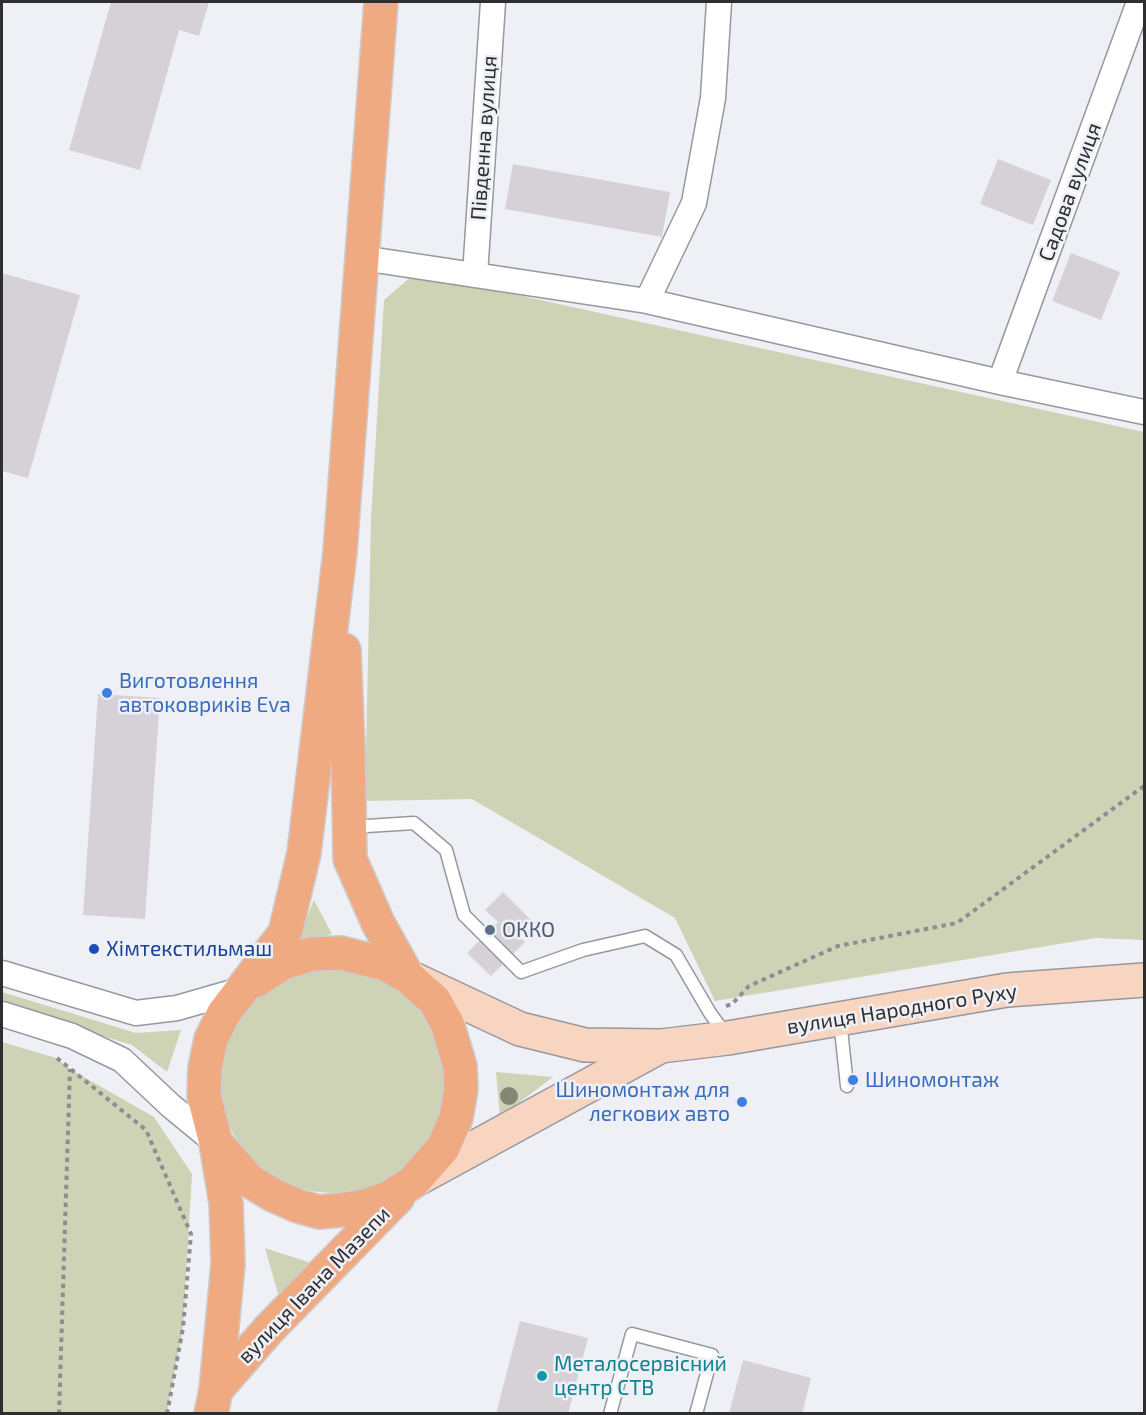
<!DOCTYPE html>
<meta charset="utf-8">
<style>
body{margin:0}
#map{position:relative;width:1146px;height:1415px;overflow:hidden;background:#eff0f6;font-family:"Exo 2",sans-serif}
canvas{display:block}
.frame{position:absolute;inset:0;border:3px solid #2e2e31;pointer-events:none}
</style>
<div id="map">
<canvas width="1146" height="1415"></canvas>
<div class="frame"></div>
</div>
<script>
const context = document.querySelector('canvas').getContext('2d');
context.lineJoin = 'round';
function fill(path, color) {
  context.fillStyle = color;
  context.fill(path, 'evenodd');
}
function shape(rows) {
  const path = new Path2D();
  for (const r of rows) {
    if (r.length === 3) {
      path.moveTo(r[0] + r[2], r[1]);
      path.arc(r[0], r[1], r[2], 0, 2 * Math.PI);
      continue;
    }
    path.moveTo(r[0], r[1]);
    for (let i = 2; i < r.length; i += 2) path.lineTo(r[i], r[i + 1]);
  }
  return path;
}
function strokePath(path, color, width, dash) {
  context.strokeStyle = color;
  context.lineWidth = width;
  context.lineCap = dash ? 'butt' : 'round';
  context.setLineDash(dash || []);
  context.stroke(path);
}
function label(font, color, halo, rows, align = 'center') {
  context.font = font + ' "Exo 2",sans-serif';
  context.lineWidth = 5;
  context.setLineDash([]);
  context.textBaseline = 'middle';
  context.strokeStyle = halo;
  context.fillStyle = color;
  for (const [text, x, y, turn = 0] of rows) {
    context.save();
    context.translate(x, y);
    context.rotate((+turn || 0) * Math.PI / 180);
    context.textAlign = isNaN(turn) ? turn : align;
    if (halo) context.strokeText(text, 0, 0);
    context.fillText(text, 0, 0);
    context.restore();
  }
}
const green = shape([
 [412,276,490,289,1144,432,1144,940,1095,938,715,1001,675,918,472,799,365,801,371,519,384,300],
 [314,900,332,934,297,942],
 [332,1081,112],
 [2,992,136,1033,181,1030,167,1072,132,1045,2,1005],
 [2,1042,56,1058,70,1069,154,1117,192,1174,183,1328,167,1413,2,1413],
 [496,1072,553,1077,500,1117],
 [265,1248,314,1264,278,1294]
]);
const building = shape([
 [111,2,209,2,199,36,179,30,140,170,69,150],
 [998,159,1051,180,1033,225,980,204],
 [513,164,670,192,662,237,505,209],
 [1071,253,1120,272,1101,320,1052,301],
 [2,273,80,295,28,478,2,471],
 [98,694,160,698,145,919,83,915],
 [503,892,532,921,518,934,525,942,491,976,467,953,498,922,485,910],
 [520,1321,588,1338,568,1414,496,1414],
 [743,1360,811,1378,802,1414,729,1414]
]);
const path = shape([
 [726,1006,732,1004,749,986,838,946,957,923,1144,786],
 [57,1058,146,1130,191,1234,183,1328,167,1414],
 [59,1414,70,1069]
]);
const lane = shape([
 [351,827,414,823,446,850,464,915,521,972,583,950,645,936,676,955,710,1013,726,1035],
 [840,1020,847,1086],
 [610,1414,632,1334,712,1355,696,1414]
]);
const street = shape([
 [362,258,647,301,1000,382,1144,412],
 [475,275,493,2],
 [647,301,694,203,713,98,719,2],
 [1000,382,1139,2],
 [2,973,136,1013,177,1008,243,989],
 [2,1014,72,1036,122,1060,171,1106,216,1143]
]);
const secondary = shape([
 [409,977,520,1029,585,1045,661,1046,728,1038,1007,990,1144,980],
 [417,1179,659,1047]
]);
const primary = shape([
 [344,650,348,748,350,859,378,923,408,977],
 [216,1143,250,1181,273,1195,298,1206,319,1212,341,1210,365,1206,390,1197,413,1182,443,1148,456,1118,461,1089,460,1066,447,1023,434,1000,408,977,385,964,341,953,312,954,283,963,255,981],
 [216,1390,269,1329,398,1197],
 [211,1414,216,1390,228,1264,226,1203,216,1143,204,1096,205,1068,211,1039,224,1013,285,933,304,853,340,552,381,2]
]);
const trees = [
 [509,1096]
];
const markers = [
 [107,693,6,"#3f7fe0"],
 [490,930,6,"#5c6f8a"],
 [94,949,6,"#1a4fb4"],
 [853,1080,6,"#3f7fe0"],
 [742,1102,6,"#3f7fe0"],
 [542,1376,6,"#0f9aa8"]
];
const streetNames = [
 ["Південна вулиця",484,138,-86],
 ["Садова вулиця",1070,192,-70],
 ["вулиця Народного Руху",902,1009,-9],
 ["вулиця Івана Мазепи",314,1285,-46]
];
const shopNames = [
 ["Виготовлення",119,681],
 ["автоковриків Eva",119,705],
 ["Шиномонтаж",865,1080],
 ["Шиномонтаж для",730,1090,"right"],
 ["легкових авто",730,1114,"right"]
];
const serviceNames = [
 ["ОККО",502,930]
];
const transitNames = [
 ["Хімтекстильмаш",106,949]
];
const cultureNames = [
 ["Металосервісний",554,1364],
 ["центр СТВ",554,1388]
];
fill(green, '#ced3b6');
fill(building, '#d6d1d6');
strokePath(lane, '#97989e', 15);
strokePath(street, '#97989e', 27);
strokePath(secondary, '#97989e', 36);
strokePath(primary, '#cdcdce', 36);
strokePath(path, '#8d8d92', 4, [4.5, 4.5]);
strokePath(lane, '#fff', 12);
strokePath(street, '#fff', 24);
strokePath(secondary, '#f7d5c0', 33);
strokePath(primary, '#efaa82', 33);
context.fillStyle = '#848676';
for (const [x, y] of trees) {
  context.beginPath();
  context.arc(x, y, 9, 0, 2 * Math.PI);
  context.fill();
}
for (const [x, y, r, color] of markers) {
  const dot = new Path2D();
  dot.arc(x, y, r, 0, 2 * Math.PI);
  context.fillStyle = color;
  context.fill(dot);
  strokePath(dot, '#eff0f6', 2);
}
label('21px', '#2e2e31', '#eff0f6', streetNames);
label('21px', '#366cbe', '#eff0f6', shopNames, 'left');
label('21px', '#4e5e75', '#eff0f6', serviceNames, 'left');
label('21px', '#164399', '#eff0f6', transitNames, 'left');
label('21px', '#0d838f', '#eff0f6', cultureNames, 'left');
</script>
